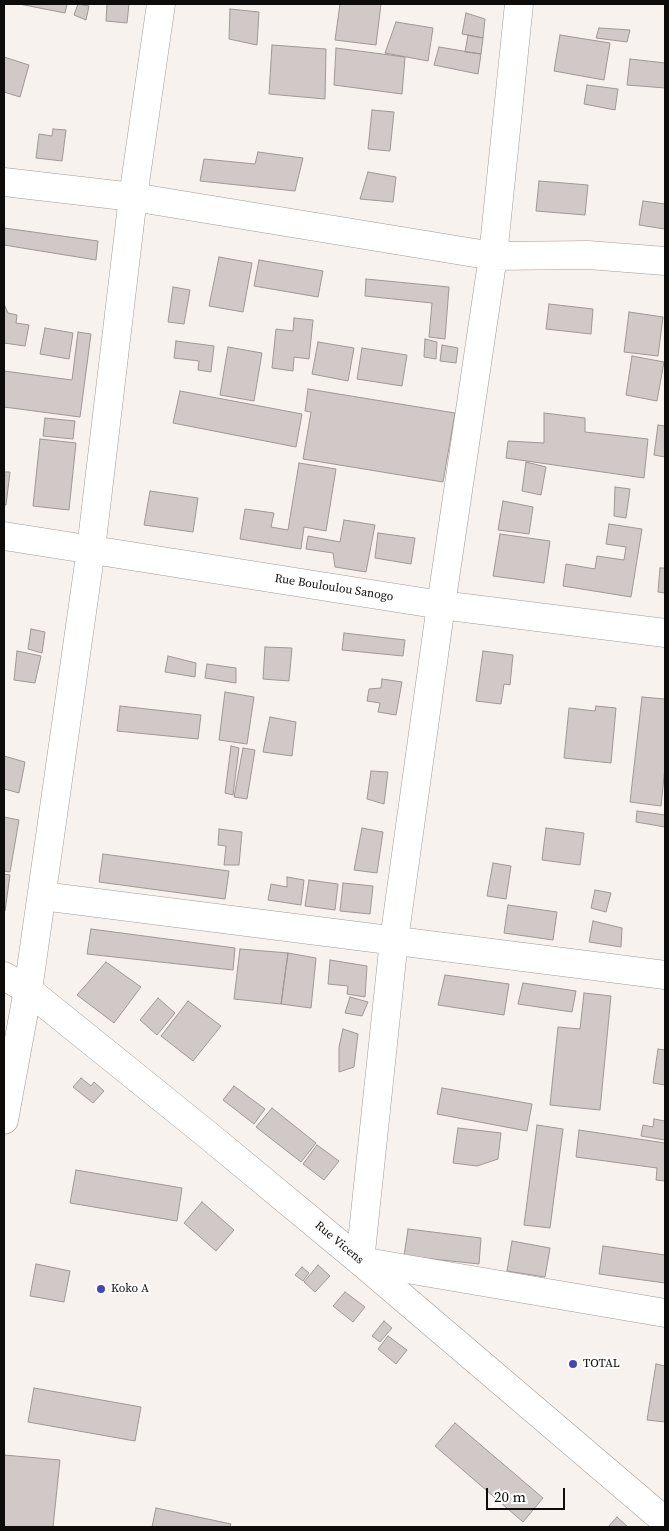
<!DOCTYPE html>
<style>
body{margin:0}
#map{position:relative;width:669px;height:1531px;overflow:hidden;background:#f8f2ee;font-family:"Source Serif 4",serif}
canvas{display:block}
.frame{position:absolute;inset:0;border:5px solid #0e0c0b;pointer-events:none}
.scale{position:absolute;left:486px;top:1488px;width:79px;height:22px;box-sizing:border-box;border:2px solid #0e0c0b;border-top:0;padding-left:6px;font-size:15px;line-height:18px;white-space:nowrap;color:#0e0c0b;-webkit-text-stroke:4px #fff;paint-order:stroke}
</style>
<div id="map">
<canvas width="669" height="1531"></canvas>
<div class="frame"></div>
<div class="scale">20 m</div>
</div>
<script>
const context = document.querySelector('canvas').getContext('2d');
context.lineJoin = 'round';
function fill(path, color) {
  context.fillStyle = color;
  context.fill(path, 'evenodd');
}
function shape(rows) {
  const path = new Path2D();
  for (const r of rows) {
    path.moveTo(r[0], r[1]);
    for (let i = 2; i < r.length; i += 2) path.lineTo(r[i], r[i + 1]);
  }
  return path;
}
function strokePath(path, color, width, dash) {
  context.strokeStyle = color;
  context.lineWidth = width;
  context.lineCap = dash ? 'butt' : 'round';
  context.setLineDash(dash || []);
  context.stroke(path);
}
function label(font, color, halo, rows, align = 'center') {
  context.font = font + ' "Source Serif 4",serif';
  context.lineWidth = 4;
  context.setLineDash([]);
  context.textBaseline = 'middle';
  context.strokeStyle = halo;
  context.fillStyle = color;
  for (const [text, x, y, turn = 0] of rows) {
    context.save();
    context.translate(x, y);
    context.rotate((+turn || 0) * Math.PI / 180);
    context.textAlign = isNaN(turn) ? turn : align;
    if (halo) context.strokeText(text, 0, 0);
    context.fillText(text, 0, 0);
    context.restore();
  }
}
const building = shape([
 [19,4,67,4,65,13,19,4],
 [78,4,89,6,86,20,74,15,78,4],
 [107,4,129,4,127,23,106,21,107,4],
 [340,4,381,4,376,45,335,40,340,4],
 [230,9,259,12,257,45,229,39,230,9],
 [466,13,485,19,483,38,462,34,466,13],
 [396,22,433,28,428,61,385,53,396,22],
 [599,28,630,30,627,42,596,38,599,28],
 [468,35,483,38,481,54,465,52,468,35],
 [560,35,610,43,604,80,554,71,560,35],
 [272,45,326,49,325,99,269,94,272,45],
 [439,47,481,54,478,74,434,65,439,47],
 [336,48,405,57,402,94,334,85,336,48],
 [4,57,29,65,20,97,4,92,4,57],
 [630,59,665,63,665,88,627,85,630,59],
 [587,85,618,89,615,110,584,104,587,85],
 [372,110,394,112,390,151,368,149,372,110],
 [53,129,66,130,62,161,36,158,39,134,52,136,53,129],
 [258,152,303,158,295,191,200,181,204,159,255,164,258,152],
 [368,172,396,177,393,202,360,199,368,172],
 [539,181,588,185,585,215,536,211,539,181],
 [643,201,665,204,665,229,639,225,643,201],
 [4,228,98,241,96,260,4,245,4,228],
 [219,257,252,263,243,312,209,306,219,257],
 [259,260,323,271,318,297,254,286,259,260],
 [366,279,449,287,445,339,429,337,432,303,365,296,366,279],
 [173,287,190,290,184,324,168,322,173,287],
 [4,304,8,313,17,315,16,323,29,325,25,346,4,343,4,304],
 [549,304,593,309,591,334,546,329,549,304],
 [629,312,663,317,658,356,624,352,629,312],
 [294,318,313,320,309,359,294,357,293,371,272,368,276,329,293,331,294,318],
 [45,328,73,333,69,359,40,354,45,328],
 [78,332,91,334,80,417,4,407,4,371,72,380,78,332],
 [425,339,437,342,436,359,424,357,425,339],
 [176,341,214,346,211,372,198,370,199,361,174,358,176,341],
 [318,342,354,348,348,381,312,374,318,342],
 [442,345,458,348,456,363,440,361,442,345],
 [228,347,262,353,254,401,220,395,228,347],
 [362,348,407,355,402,386,357,379,362,348],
 [632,356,664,362,657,401,626,395,632,356],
 [308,389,455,413,443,482,303,459,311,412,305,411,308,389],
 [180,391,302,414,296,447,173,423,180,391],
 [544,413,585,418,585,432,648,439,644,478,506,458,508,441,544,443,544,413],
 [45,418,75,421,73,439,43,436,45,418],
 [658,425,665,426,665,457,654,455,658,425],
 [40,439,76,443,69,510,33,506,40,439],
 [526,462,546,467,541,495,522,491,526,462],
 [299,463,336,469,326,531,304,527,301,549,240,539,245,509,274,513,271,527,288,530,299,463],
 [4,472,10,472,6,505,4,505,4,472],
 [615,487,630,489,626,518,614,516,615,487],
 [150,491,198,498,193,532,144,525,150,491],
 [503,501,533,507,529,534,498,530,503,501],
 [344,520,375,525,366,572,335,567,333,553,306,549,308,536,340,542,344,520],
 [609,524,642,529,631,597,563,586,566,564,595,569,597,556,624,560,626,547,606,544,609,524],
 [378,533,415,538,411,564,375,558,378,533],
 [500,534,550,541,544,583,493,576,500,534],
 [660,568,665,568,665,593,658,592,660,568],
 [31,629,45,632,42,653,28,649,31,629],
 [344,633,405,640,403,656,342,650,344,633],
 [265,647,292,648,289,681,263,679,265,647],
 [17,651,41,656,35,683,14,680,17,651],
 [483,651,513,655,510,685,504,684,501,704,476,701,483,651],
 [168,656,196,663,195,677,165,672,168,656],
 [207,664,236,668,236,683,205,678,207,664],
 [382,679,402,682,396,715,378,712,380,703,367,701,369,689,381,688,382,679],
 [225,692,254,697,247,744,219,740,225,692],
 [642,697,665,699,665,767,661,806,630,802,642,697],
 [120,706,201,715,198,739,117,731,120,706],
 [596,706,616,708,611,763,564,758,569,708,595,711,596,706],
 [270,717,296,722,292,756,263,752,270,717],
 [231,746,239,748,233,795,225,793,231,746],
 [243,748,255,750,247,799,234,797,243,748],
 [4,756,25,762,19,793,4,789,4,756],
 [371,771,388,772,384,804,367,799,371,771],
 [637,811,665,815,665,827,636,822,637,811],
 [4,817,19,820,10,872,4,871,4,817],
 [362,828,383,832,377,873,354,870,362,828],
 [546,828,584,833,580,865,542,860,546,828],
 [219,829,242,832,239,865,224,865,226,846,218,845,219,829],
 [103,854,229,871,225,899,99,882,103,854],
 [493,863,511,866,506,899,487,896,493,863],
 [4,874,10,875,5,911,4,911,4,874],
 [287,877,304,880,301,905,268,900,271,884,287,887,287,877],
 [309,880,338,884,335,910,305,906,309,880],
 [343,883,373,886,370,914,340,911,343,883],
 [595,890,611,893,606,912,591,908,595,890],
 [508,905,557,912,553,940,504,933,508,905],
 [593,921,622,928,621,947,589,942,593,921],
 [91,929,235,948,233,970,87,954,91,929],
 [240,949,288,953,281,1004,234,999,240,949],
 [288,953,316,958,311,1008,281,1004,288,953],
 [330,960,367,966,365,997,347,994,348,986,328,984,330,960],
 [106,962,141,987,114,1023,77,995,106,962],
 [445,975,509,984,504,1015,438,1005,445,975],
 [523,983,576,991,572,1012,518,1004,523,983],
 [584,993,611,996,600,1110,550,1105,558,1027,580,1029,584,993],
 [350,997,368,1002,362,1016,345,1013,350,997],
 [158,998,175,1013,157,1035,140,1020,158,998],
 [188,1001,221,1026,193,1061,161,1036,188,1001],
 [343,1029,358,1034,354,1067,339,1072,339,1047,343,1029],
 [658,1049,665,1050,665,1085,653,1083,658,1049],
 [81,1078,91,1086,94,1082,104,1091,93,1103,73,1087,81,1078],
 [234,1086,265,1109,254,1124,223,1100,234,1086],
 [442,1088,532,1104,527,1131,437,1114,442,1088],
 [272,1108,316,1143,301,1162,256,1127,272,1108],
 [654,1119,665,1121,665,1140,641,1136,643,1125,653,1127,654,1119],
 [537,1125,563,1129,550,1228,524,1225,537,1125],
 [458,1128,501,1133,498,1159,477,1166,453,1163,458,1128],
 [579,1130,665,1143,665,1181,656,1180,657,1168,576,1157,579,1130],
 [317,1145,339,1161,324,1180,303,1164,317,1145],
 [76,1170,182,1188,177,1221,70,1203,76,1170],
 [202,1202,234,1230,216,1251,184,1223,202,1202],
 [408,1229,481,1238,479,1264,404,1256,408,1229],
 [512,1241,550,1248,545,1277,507,1271,512,1241],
 [603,1246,665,1255,665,1283,599,1274,603,1246],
 [36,1264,70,1271,64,1302,30,1296,36,1264],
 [318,1265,330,1276,315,1292,304,1282,318,1265],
 [302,1267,309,1273,303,1281,295,1275,302,1267],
 [345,1292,365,1307,353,1322,333,1306,345,1292],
 [384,1321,392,1328,380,1342,372,1336,384,1321],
 [388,1336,407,1350,396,1364,378,1349,388,1336],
 [656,1364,665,1366,665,1422,647,1420,656,1364],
 [34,1388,141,1407,135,1441,28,1422,34,1388],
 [455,1423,543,1498,523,1522,435,1446,455,1423],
 [4,1455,60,1460,53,1527,4,1527,4,1455],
 [156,1508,231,1524,230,1527,152,1527,156,1508],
 [617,1517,628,1527,608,1527,617,1517]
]);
const minor = shape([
 [519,4,493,256,441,605,394,940,360,1261,665,1313],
 [4,182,133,197,493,256,588,255,665,261],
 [4,536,441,605,665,633],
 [42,896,665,975],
 [4,1120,28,990,91,549,133,197,161,4]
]);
const tertiary = shape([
 [4,976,28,990,209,1136,360,1261,665,1521]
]);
const markers = [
 [101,1289,5,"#4545bb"],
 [573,1364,5,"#4545bb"]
];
const streetNames = [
 ["Rue Bouloulou Sanogo",334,588,9],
 ["Rue Vicens",339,1243,40]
];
const poiNames = [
 ["Koko A",111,1289],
 ["TOTAL",583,1364]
];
fill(building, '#d1c9c8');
strokePath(building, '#9e9795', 1);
strokePath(minor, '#a09b97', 29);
strokePath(tertiary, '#a09b97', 29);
strokePath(minor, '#fff', 28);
strokePath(tertiary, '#fff', 28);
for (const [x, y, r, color] of markers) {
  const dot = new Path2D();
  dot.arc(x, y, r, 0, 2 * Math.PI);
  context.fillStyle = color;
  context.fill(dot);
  strokePath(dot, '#fff', 2);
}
label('12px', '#0e0c0b', '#fff', streetNames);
label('12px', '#0e0c0b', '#fff', poiNames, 'left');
</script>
